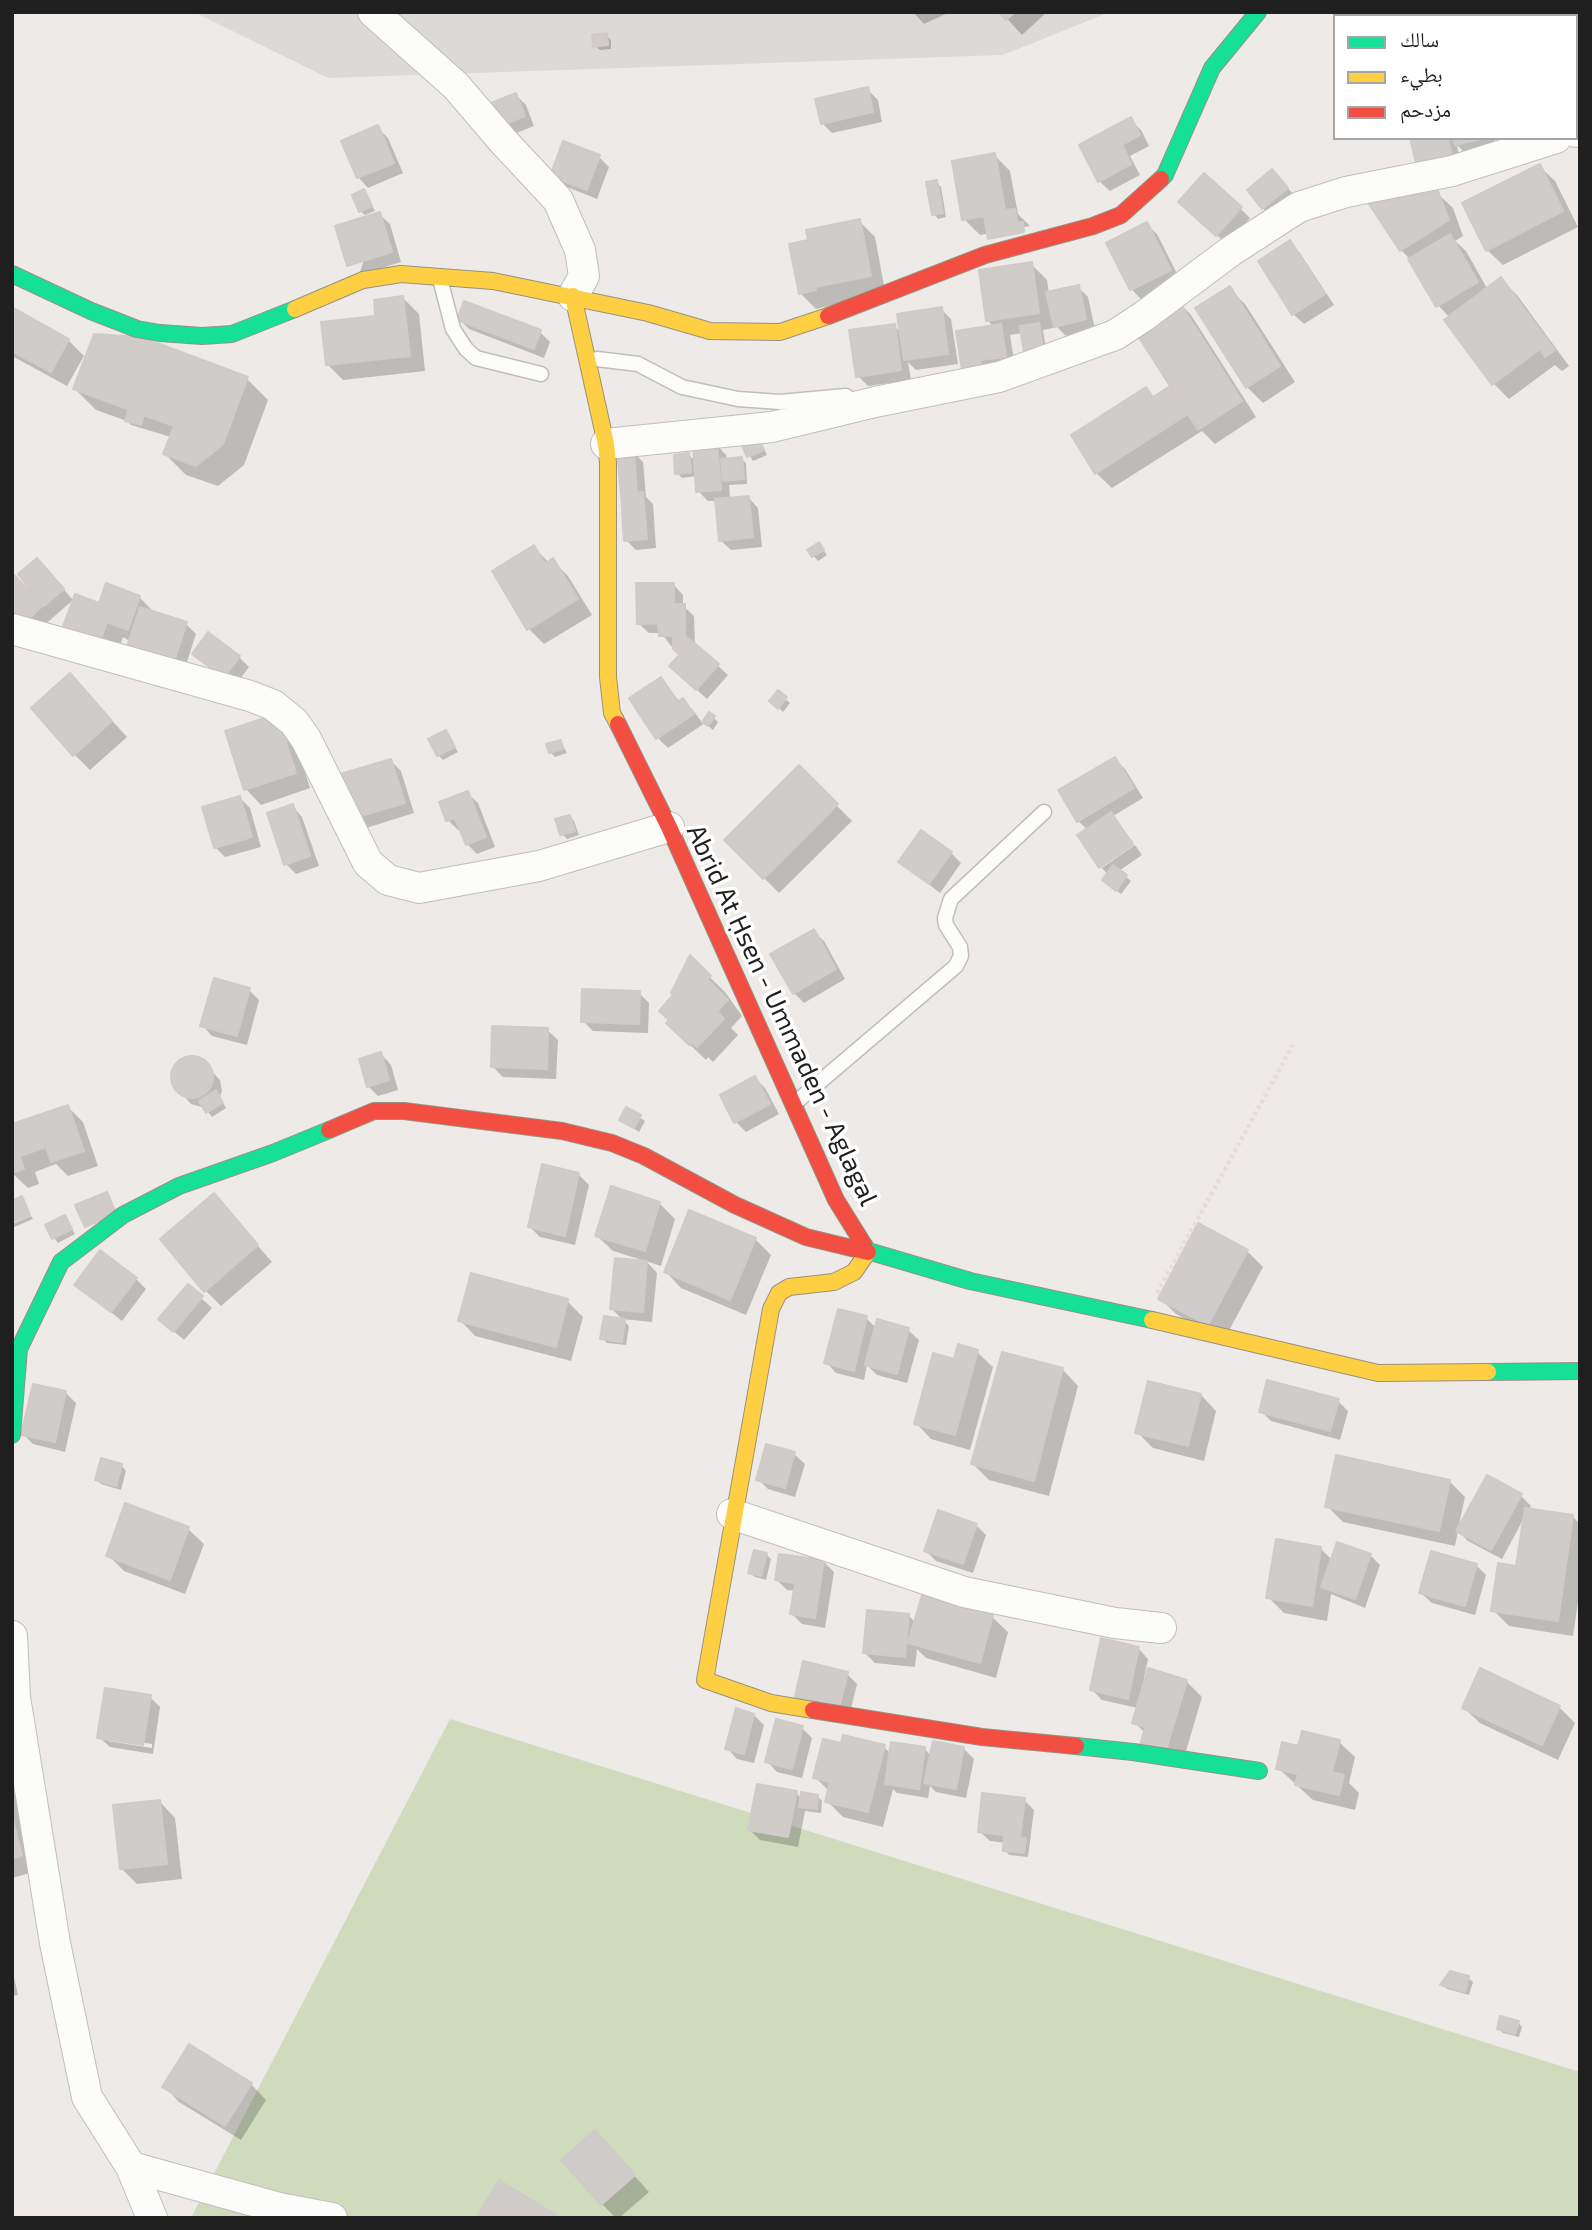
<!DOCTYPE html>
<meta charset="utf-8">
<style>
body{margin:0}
#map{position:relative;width:1592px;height:2230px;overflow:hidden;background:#edeae7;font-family:"Exo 2","Noto Naskh Arabic",sans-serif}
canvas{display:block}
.frame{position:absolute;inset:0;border:14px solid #1f1f1f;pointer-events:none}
.legend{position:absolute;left:1333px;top:14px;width:245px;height:126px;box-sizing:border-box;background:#fff;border:2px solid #a5a5a5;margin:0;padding:9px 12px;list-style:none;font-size:21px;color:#1f1f1f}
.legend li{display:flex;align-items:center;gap:14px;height:35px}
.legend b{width:35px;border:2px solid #a5a5a5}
</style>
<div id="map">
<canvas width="1592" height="2230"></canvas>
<div class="frame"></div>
<ul class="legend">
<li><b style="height:9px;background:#16e098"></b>سالك</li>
<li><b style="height:9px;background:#ffcf43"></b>بطيء</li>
<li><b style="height:9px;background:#f24e42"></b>مزدحم</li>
</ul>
</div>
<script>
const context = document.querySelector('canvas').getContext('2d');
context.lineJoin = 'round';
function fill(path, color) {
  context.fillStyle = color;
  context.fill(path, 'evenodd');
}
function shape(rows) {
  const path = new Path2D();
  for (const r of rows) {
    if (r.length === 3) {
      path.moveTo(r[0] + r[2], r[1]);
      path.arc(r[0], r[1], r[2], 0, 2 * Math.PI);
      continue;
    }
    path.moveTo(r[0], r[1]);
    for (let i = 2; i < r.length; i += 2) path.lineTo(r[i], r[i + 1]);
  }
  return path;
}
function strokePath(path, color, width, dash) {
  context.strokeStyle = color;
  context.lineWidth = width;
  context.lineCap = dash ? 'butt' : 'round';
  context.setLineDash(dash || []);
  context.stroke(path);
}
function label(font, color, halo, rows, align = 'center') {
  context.font = font + ' "Exo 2",sans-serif';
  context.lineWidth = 7;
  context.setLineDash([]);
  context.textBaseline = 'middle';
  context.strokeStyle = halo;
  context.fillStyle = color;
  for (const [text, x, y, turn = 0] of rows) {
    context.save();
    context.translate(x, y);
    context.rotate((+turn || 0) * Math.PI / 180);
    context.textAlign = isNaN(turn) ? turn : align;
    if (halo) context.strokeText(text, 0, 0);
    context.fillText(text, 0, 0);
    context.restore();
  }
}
const residential = shape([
 [194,12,1110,12,1003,55,328,78]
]);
const forest = shape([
 [450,1719,1580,2072,1580,2218,191,2218]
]);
const shadow = shape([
 [913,12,950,12,924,24],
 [1001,12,1047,12,1022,35],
 [1457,12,1541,12,1541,16,1460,16],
 [606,35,611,40,611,49,600,50,595,46],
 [867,89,878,100,882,122,832,133,822,123],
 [516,95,526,105,534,126,509,136,499,126],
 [1131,120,1141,130,1149,146,1130,156,1140,175,1110,191,1099,181],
 [378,128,388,138,403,173,368,188,358,177],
 [1412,138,1494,138,1496,148,1467,155,1457,145,1461,165,1428,173,1417,163],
 [994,155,1010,171,1018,214,1030,226,980,235,964,219],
 [599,157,609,167,597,199,562,185,552,175],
 [1539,166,1555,181,1578,227,1503,265,1487,250],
 [1282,181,1297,199,1273,218,1263,208],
 [936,182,941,187,946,217,938,219,934,214],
 [364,191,375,211,365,215,360,211],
 [1437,193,1453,208,1463,236,1455,241,1466,251,1488,290,1501,280,1517,295,1569,366,1562,371,1555,365,1509,399,1493,383,1450,318,1438,305,1411,260,1401,250],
 [1240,208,1250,218,1227,244,1191,212],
 [379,214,390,224,401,262,359,275],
 [859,221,875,237,885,291,816,309,800,293,810,242],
 [1146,224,1157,234,1180,280,1142,300,1131,289,1108,243],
 [1290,242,1300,253,1334,305,1304,324,1293,314],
 [1031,264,1047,280,1049,293,1078,287,1088,297,1095,329,1066,336,1053,323,1053,328,1043,330,1047,355,1023,333,1010,335,1015,367,964,370,994,327,987,320],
 [1229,289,1245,304,1295,382,1263,403,1247,387],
 [403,298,419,314,425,371,343,380,327,364,377,318],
 [1176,299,1191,315,1256,417,1215,444,1202,431,1112,488,1096,473,1146,389,1155,398,1172,387],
 [12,309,68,340,84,356,67,386,12,356],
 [941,309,951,319,958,364,916,370,908,362,911,380,868,386,858,376,894,326,902,333],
 [459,319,540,332,550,342,544,358,469,329],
 [247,379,268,400,244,465,218,486,186,475,165,454,171,437,131,425,127,421,96,410,75,389],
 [760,440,767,455,753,461,742,442],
 [716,444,726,455,727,460,741,459,746,463,747,484,729,485,730,499,748,497,758,508,762,547,731,550,720,540,717,501,708,501,698,491,697,476,682,478,677,473,689,455,696,462],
 [633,452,643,462,646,497,653,504,656,548,636,550,626,540],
 [819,544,827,555,818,561,809,550],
 [534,547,549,563,553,561,568,576,592,615,544,644,529,629],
 [47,570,73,600,34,634,12,611,41,601],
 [673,584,683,595,683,606,694,616,695,645,728,675,707,699,682,676,682,655,675,646,671,646,661,633,649,633,638,623],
 [76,596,100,605,139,597,156,614,186,624,196,634,183,674,123,637,113,665],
 [195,654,239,657,249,667,235,686],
 [661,679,680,702,683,700,693,710,703,724,709,714,713,717,718,722,713,730,705,723,668,748,658,738,631,698],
 [85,691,127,737,90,770,74,754],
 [779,693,790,703,783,712,772,701],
 [276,716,292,732,310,788,261,805,246,789],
 [446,732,458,752,443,760,438,755],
 [561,742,567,753,555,757,550,752],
 [1115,759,1125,769,1143,798,1113,816,1133,842,1100,865,1088,830,1078,821],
 [391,761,401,771,414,813,363,829,352,818],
 [799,768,852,821,779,893,726,840],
 [467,793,478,803,495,847,477,854,467,844,461,829,458,830,448,820],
 [240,798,250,808,261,847,225,857,215,847],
 [292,806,302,817,319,866,296,874,286,864],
 [570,817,574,821,579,835,567,839,562,834],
 [1135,845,1142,855,1119,871,1131,881,1121,894,1109,885,1108,875,1102,868],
 [951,853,961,863,940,893,900,862],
 [813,931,824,941,845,979,804,1003,794,993],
 [690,958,725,992,742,1016,731,1028,738,1035,713,1062,708,1057,706,1060,684,1039,671,1020,676,995],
 [249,990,259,1000,247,1045,212,1036,202,1025],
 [639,993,649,1003,648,1033,593,1031,583,1021],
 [547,1030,558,1040,556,1079,503,1077,492,1066],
 [381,1054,391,1065,398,1090,378,1096,368,1086],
 [189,1058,201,1060,220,1080,222,1091,220,1097,226,1108,212,1117,205,1108,191,1104,173,1084,173,1072,179,1062],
 [755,1078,765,1088,779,1114,746,1132,736,1122],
 [68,1107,83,1122,98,1166,68,1176,56,1164,35,1172,39,1184,28,1188,12,1173,12,1155],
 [627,1109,645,1121,639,1132,621,1120],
 [579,1175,589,1185,575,1245,540,1237,530,1227],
 [214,1196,272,1262,221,1306,205,1290],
 [660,1204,675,1219,661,1266,646,1261,657,1273,652,1322,622,1319,612,1309,642,1260,613,1251,597,1236],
 [31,1216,33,1219,12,1228,12,1224],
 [64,1217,75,1234,58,1243,54,1238],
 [755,1239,771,1255,746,1315,681,1288,666,1272],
 [1247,1251,1263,1267,1224,1340,1176,1314,1160,1298],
 [136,1279,146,1289,122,1321,77,1285],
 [188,1286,212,1308,184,1340,171,1329],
 [567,1301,583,1317,571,1361,475,1336,460,1320],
 [866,1318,876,1328,908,1330,919,1340,907,1383,877,1375,867,1365,864,1380,836,1373,826,1362],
 [624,1321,629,1326,626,1345,607,1343,602,1338],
 [977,1352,993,1367,970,1450,931,1439,916,1423,955,1361],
 [1003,1354,1063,1370,1078,1386,1049,1496,989,1480,973,1464],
 [66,1393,76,1403,65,1452,33,1444,23,1434],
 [1201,1395,1216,1411,1204,1461,1153,1448,1137,1432],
 [1338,1401,1348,1411,1340,1440,1271,1421,1261,1411],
 [794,1454,805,1464,795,1497,768,1489,758,1479],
 [102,1460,122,1466,126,1471,121,1490,101,1484,97,1479],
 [1449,1481,1465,1497,1458,1529,1521,1496,1531,1506,1529,1510,1572,1516,1580,1524,1580,1589,1573,1636,1509,1626,1493,1610,1518,1568,1525,1516,1502,1559,1468,1541,1458,1531,1455,1546,1343,1522,1327,1506],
 [976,1525,986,1535,973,1573,936,1561,926,1551],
 [188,1529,204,1544,185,1594,124,1571,108,1555],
 [1321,1549,1332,1560,1370,1555,1380,1565,1365,1608,1331,1594,1327,1621,1284,1613,1268,1597],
 [766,1554,771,1559,766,1580,755,1577,750,1573],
 [824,1562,834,1572,825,1628,802,1624,792,1614,796,1591,787,1590,776,1579],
 [1476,1565,1486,1575,1475,1615,1432,1603,1421,1593],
 [909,1616,916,1623,992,1617,1008,1632,996,1678,926,1658,917,1649,915,1667,875,1663,865,1653],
 [1138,1648,1148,1659,1144,1678,1186,1681,1202,1697,1181,1768,1134,1722,1138,1708,1102,1700,1092,1690],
 [847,1674,857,1684,848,1721,806,1711],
 [150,1697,160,1707,153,1754,110,1747,99,1737],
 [108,1737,152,1744,152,1748,108,1741],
 [1559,1707,1575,1723,1558,1760,1480,1723,1464,1708],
 [754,1715,764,1725,754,1763,737,1759,727,1748],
 [802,1728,812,1738,802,1778,777,1772,767,1761],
 [1339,1742,1355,1757,1349,1783,1359,1793,1355,1810,1313,1800,1278,1768,1299,1748],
 [842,1746,884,1747,891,1754,924,1748,931,1756,964,1749,974,1759,966,1798,936,1792,930,1786,928,1798,897,1793,893,1789,883,1827,843,1817,827,1801,829,1791,815,1777],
 [12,1779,37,1871,12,1878],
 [796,1793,802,1799,818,1797,822,1801,821,1813,805,1811,798,1847,760,1840,750,1830],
 [1024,1800,1034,1810,1028,1857,1009,1855,1005,1850,1006,1843,990,1841,979,1831],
 [160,1802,175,1818,182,1879,137,1884,122,1869],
 [12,1968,18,1995,12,1996],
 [1468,1978,1473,1982,1469,1995,1447,1989,1443,1985],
 [1518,2022,1522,2027,1519,2037,1503,2033,1499,2029],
 [251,2084,266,2100,241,2140,179,2102,164,2086],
 [595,2132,649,2192,619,2218,616,2218,602,2204]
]);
const building = shape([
 [998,12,1015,12,1006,20,998,12],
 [607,33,608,45,593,47,592,35,607,33],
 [868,87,873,112,821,124,815,99,868,87],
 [516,93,525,116,498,127,489,104,516,93],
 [1131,117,1140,135,1122,145,1131,164,1098,182,1079,145,1131,117],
 [378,125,394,163,357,178,341,141,378,125],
 [1410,138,1448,138,1452,155,1416,163,1410,138],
 [1453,138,1485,138,1455,145,1453,138],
 [563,141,600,155,587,190,550,176,563,141],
 [995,153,1005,210,1015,209,1017,223,1023,222,1024,232,988,239,984,216,962,220,952,161,995,153],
 [1540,164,1563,211,1486,251,1462,203,1540,164],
 [1272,169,1288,188,1262,209,1247,190,1272,169],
 [1204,173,1242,207,1216,236,1178,202,1204,173],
 [937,180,943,213,932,215,926,182,937,180],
 [364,189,372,206,359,212,352,195,364,189],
 [1438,191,1449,220,1400,251,1369,204,1438,191],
 [380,212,392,252,347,266,335,226,380,212],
 [860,219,871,276,815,287,816,290,799,294,789,244,808,240,806,230,860,219],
 [1147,222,1171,270,1130,290,1106,243,1147,222],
 [1450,234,1478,282,1436,307,1408,259,1450,234],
 [1290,240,1325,294,1292,315,1258,261,1290,240],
 [1032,262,1039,313,986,321,979,270,1032,262],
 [1501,277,1555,350,1545,357,1540,349,1492,385,1444,320,1501,277],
 [1079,285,1086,319,1054,327,1046,292,1079,285],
 [1230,286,1280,366,1246,388,1195,308,1230,286],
 [403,296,410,356,326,365,321,322,375,316,374,300,403,296],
 [1176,297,1215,358,1170,386,1131,325,1176,297],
 [464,301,541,330,534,349,457,320,464,301],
 [12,307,69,339,51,372,12,351,12,307],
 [942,307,948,354,904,360,897,314,942,307],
 [1039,323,1043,350,1024,353,1020,326,1039,323],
 [895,324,901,370,856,377,849,330,895,324],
 [1001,324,1006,357,980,360,981,368,962,370,956,331,1001,324],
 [94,334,141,337,248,377,223,444,196,466,163,454,174,426,73,389,94,334],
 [1215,358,1242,401,1198,430,1170,386,1215,358],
 [1170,386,1188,414,1095,474,1071,435,1146,387,1153,397,1170,386],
 [128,410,144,413,141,425,125,421,128,410],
 [756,433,764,450,747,457,740,441,756,433],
 [717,443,721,490,696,492,693,444,717,443],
 [634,450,637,493,621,494,617,451,634,450],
 [689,453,691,472,675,474,674,455,689,453],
 [742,457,744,479,723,481,721,459,742,457],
 [643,492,647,539,624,541,621,494,643,492],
 [749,496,753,537,719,541,715,499,749,496],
 [819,542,824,550,812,557,807,550,819,542],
 [534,545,545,564,553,558,578,599,527,630,492,571,534,545],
 [37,558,64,589,44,606,18,574,37,558],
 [12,573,43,605,23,625,12,614,12,573],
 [106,583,140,596,128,630,107,622,97,650,59,637,75,594,99,603,106,583],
 [636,583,674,583,674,604,664,605,665,623,637,624,636,583],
 [674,604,685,604,685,636,659,636,658,623,665,623,664,605,674,604],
 [140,607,187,622,173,665,126,650,140,607],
 [208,632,240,656,224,678,192,654,208,632],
 [673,636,685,636,692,641,680,655,673,649,673,636],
 [692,641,719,664,696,690,669,666,692,641],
 [70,673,112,721,73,756,31,708,70,673],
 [661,677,678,702,645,723,629,698,661,677],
 [778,690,787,697,778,709,769,701,778,690],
 [683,698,694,714,656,739,645,723,683,698],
 [709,712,715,716,708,726,702,722,709,712],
 [277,714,296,773,244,790,225,731,277,714],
 [446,730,455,747,437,756,428,739,446,730],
 [561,740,563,749,549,753,546,744,561,740],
 [1115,757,1134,788,1077,822,1058,790,1115,757],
 [391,759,405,803,351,819,337,775,391,759],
 [799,765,838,804,763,879,724,840,799,765],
 [468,791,486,837,466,845,455,818,446,821,439,802,468,791],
 [240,796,252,837,214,848,202,807,240,796],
 [293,804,310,856,284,865,267,813,293,804],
 [1111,812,1133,845,1099,868,1077,835,1111,812],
 [570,815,575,831,560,835,555,819,570,815],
 [921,830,952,852,929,884,898,862,921,830],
 [1113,865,1127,875,1116,891,1102,880,1113,865],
 [814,929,836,969,793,994,770,954,814,929],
 [690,955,711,976,707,979,728,1000,717,1011,724,1019,697,1047,692,1043,689,1045,666,1023,669,1020,659,1011,673,995,671,993,690,955],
 [214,978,250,988,237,1036,200,1026,214,978],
 [582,989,640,991,639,1024,581,1022,582,989],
 [492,1026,548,1028,547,1069,491,1067,492,1026],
 [381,1052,389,1080,367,1087,359,1059,381,1052],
 [192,1077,21],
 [755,1076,770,1104,734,1123,720,1095,755,1076],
 [216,1090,223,1103,206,1113,199,1101,216,1090],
 [68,1105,84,1151,51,1162,46,1147,20,1156,24,1169,12,1173,12,1124,68,1105],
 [626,1107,641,1115,634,1128,619,1120,626,1107],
 [542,1164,579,1173,565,1236,528,1227,542,1164],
 [611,1186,660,1202,645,1251,595,1236,611,1186],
 [107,1192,116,1213,85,1227,75,1205,107,1192],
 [214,1193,258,1245,204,1292,160,1239,214,1193],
 [22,1196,30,1215,12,1222,12,1201,22,1196],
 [689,1210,756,1238,730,1300,664,1272,689,1210],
 [65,1215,72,1229,52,1239,45,1225,65,1215],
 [1198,1223,1248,1250,1208,1325,1158,1299,1198,1223],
 [100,1250,137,1278,111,1312,74,1285,100,1250],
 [615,1258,647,1261,643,1312,610,1309,615,1258],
 [471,1273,568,1299,556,1347,458,1321,471,1273],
 [188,1284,203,1296,173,1332,158,1319,188,1284],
 [838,1309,867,1316,854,1371,824,1363,838,1309],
 [604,1316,625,1319,622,1342,600,1339,604,1316],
 [877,1319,909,1328,897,1374,865,1365,877,1319],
 [958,1344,978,1350,955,1435,914,1424,933,1353,954,1359,958,1344],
 [1002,1352,1063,1368,1034,1481,971,1464,1002,1352],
 [1267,1380,1339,1399,1330,1431,1259,1412,1267,1380],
 [1148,1381,1201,1394,1188,1446,1135,1433,1148,1381],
 [33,1384,66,1391,55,1442,21,1435,33,1384],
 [766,1444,795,1452,785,1488,756,1480,766,1444],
 [1336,1455,1450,1480,1439,1531,1325,1507,1336,1455],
 [101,1458,122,1464,116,1486,95,1480,101,1458],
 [1487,1475,1522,1494,1491,1550,1456,1531,1487,1475],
 [125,1503,189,1527,170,1580,106,1556,125,1503],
 [1525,1508,1573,1515,1558,1621,1491,1611,1498,1563,1516,1566,1525,1508],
 [938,1510,977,1524,963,1564,924,1551,938,1510],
 [1276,1539,1321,1547,1312,1606,1266,1598,1276,1539],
 [1337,1542,1371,1554,1355,1599,1321,1587,1337,1542],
 [754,1550,767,1553,761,1576,748,1573,754,1550],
 [1431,1551,1477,1564,1465,1606,1419,1593,1431,1551],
 [779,1554,824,1560,815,1618,790,1614,795,1583,775,1580,779,1554],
 [922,1595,993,1615,980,1663,908,1643,922,1595],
 [867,1610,909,1614,905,1657,863,1653,867,1610],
 [1101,1638,1139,1647,1128,1699,1090,1690,1101,1638],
 [803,1661,848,1672,838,1712,794,1701,803,1661],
 [1148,1668,1187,1680,1165,1754,1140,1746,1145,1727,1132,1723,1148,1668],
 [1480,1668,1560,1706,1542,1745,1462,1708,1480,1668],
 [105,1688,151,1695,143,1745,97,1738,105,1688],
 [736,1708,754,1714,744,1754,725,1749,736,1708],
 [776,1719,803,1726,792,1769,765,1762,776,1719],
 [1302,1731,1340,1740,1332,1772,1344,1775,1339,1795,1295,1785,1298,1774,1276,1769,1282,1742,1298,1746,1302,1731],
 [843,1735,885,1745,868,1812,825,1802,830,1782,813,1778,823,1739,841,1743,843,1735],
 [933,1741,964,1747,956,1789,924,1783,933,1741],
 [891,1742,925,1747,919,1789,885,1784,891,1742],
 [757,1784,797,1791,788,1837,748,1830,757,1784],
 [801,1792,818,1795,817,1809,799,1807,801,1792],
 [982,1793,1025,1798,1020,1837,978,1832,982,1793],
 [160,1800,167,1864,120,1869,113,1805,160,1800],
 [12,1816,22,1856,12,1858,12,1816],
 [1004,1836,1026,1838,1024,1853,1003,1851,1004,1836],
 [1450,1971,1469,1976,1465,1992,1440,1985,1450,1971],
 [1500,2016,1519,2021,1515,2034,1497,2029,1500,2016],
 [189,2044,252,2083,225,2126,162,2087,189,2044],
 [595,2130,635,2175,601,2205,561,2160,595,2130],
 [499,2180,556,2215,554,2218,476,2218,499,2180]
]);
const path = shape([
 [1157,1293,1293,1045]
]);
const lane = shape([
 [440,279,453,329,466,349,476,358,541,374],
 [588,361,597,359,638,364,682,387,738,399,780,402,846,396],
 [795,1103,956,966,961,956,960,947,946,925,945,918,951,899,1044,812]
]);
const street = shape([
 [373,12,456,86,503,141,558,200,580,250,584,276,573,296],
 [1576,132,1580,131],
 [606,444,772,427,875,402,999,377,1115,335,1144,316,1231,251,1299,207,1346,192,1452,171,1556,138],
 [12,629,250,696,273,705,294,722,306,739,368,863,388,880,419,888,539,866,669,827],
 [732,1514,964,1592,1115,1623,1161,1628],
 [12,1636,15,1697,55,1943,87,2097,131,2167,279,2208,332,2218],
 [131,2167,152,2218]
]);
const fast = shape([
 [1161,179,1165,175,1212,68,1258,12],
 [12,274,91,311,137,329,160,333,202,336,232,334,295,309],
 [864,1245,868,1251,970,1281,1152,1320],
 [1488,1372,1580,1371],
 [12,1435,19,1349,61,1262,123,1215,179,1186,273,1153,329,1130],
 [1076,1746,1133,1752,1259,1771]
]);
const slow = shape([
 [573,296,606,444,608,463,608,677,612,713,618,724],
 [295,309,363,280,401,274,493,281,648,313,710,331,780,332,828,316],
 [1152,1320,1378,1373,1488,1372],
 [813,1710,771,1703,705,1680,771,1309,779,1293,789,1287,834,1282,854,1272,868,1252]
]);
const jam = shape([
 [828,316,985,255,1093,226,1121,215,1161,179],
 [618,724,669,827,836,1200,864,1245],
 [329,1130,374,1111,404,1111,562,1131,612,1143,644,1156,735,1205,806,1237,868,1252],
 [813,1710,982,1737,1076,1746]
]);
const streetNames = [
 ["Abrid At Ḥsen - Ummaden - Aglagal",782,1015,65]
];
fill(residential, '#dcdad9');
fill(forest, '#d0dbbd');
fill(shadow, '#0003');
fill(building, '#d0ccca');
strokePath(building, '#d0cbc9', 2);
strokePath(lane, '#c0bfbe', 17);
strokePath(street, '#c0bfbe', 32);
strokePath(fast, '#979280', 18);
strokePath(slow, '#979280', 18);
strokePath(jam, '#979280', 18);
strokePath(path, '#eadadc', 4.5, [3.5, 3.5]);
strokePath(lane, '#fcfcfb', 14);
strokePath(street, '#fcfcfb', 30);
strokePath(fast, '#16e098', 16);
strokePath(slow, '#ffcf43', 16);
strokePath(jam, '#f24e42', 16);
label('26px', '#1f1f1f', '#fff', streetNames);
</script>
